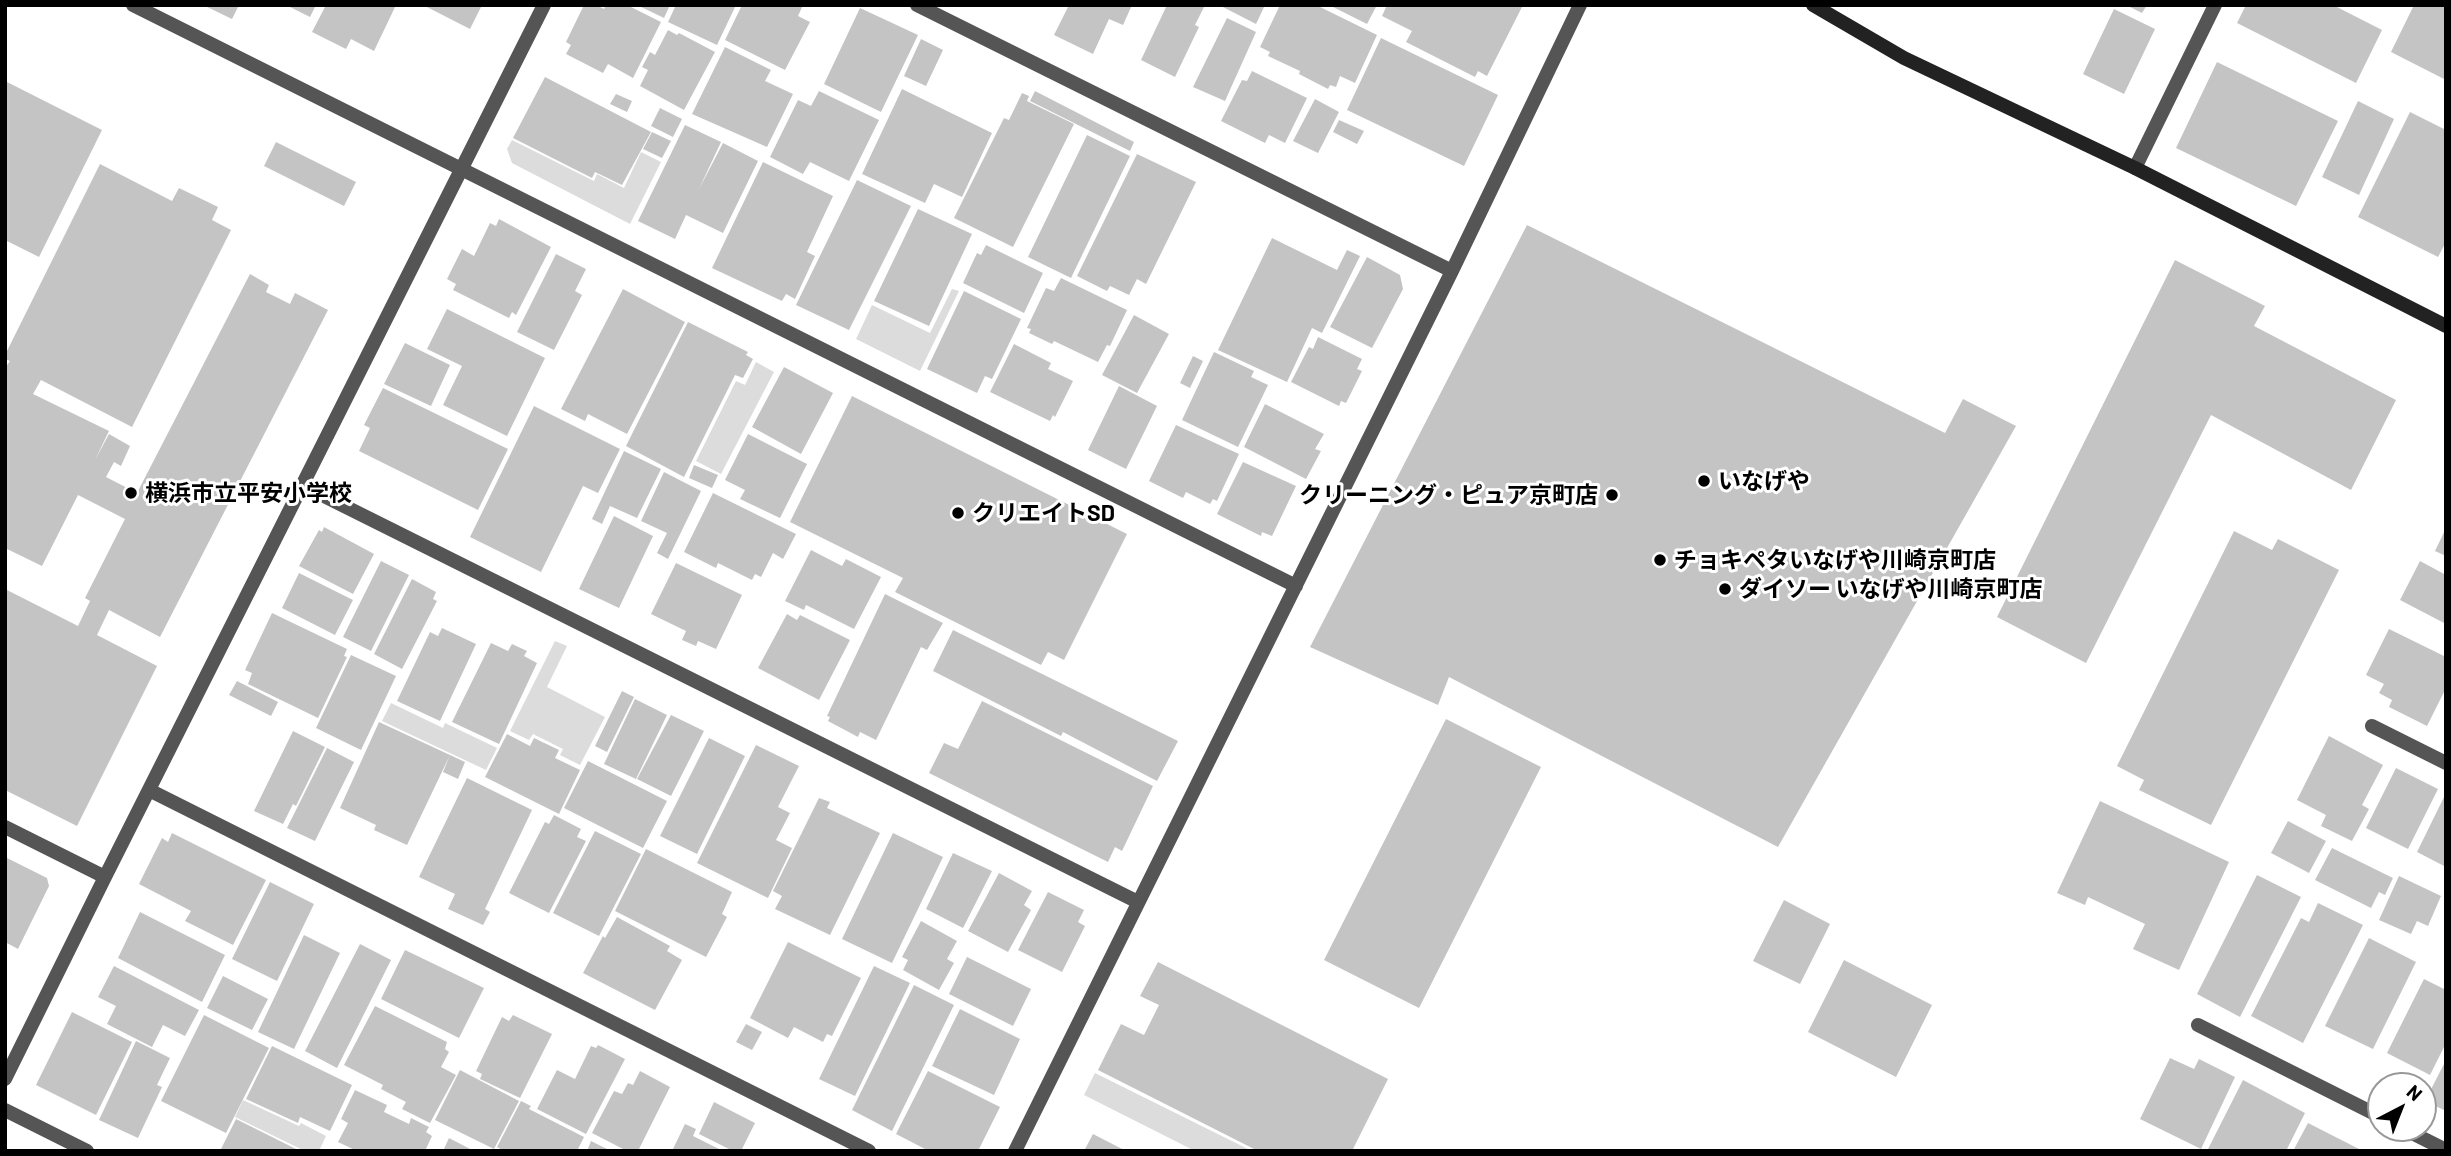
<!DOCTYPE html>
<meta charset="utf-8">
<style>
body{margin:0}
#map{position:relative;width:2451px;height:1156px;overflow:hidden;background:#fff;font-family:Barlow,sans-serif}
canvas{display:block}
.frame{position:absolute;inset:0;border:7px solid #000;pointer-events:none}
.north{position:absolute;left:2367px;top:1072px;width:70px;height:70px;box-sizing:border-box;background:#fff;border:2px solid #999;border-radius:50%;rotate:42deg;font-size:19px;font-weight:700;line-height:28px;text-align:center;color:#000}
.north::after{content:'';display:block;margin:auto;width:24px;height:32px;background:#000;clip-path:polygon(50% 0,100% 100%,50% 72%,0 100%)}
</style>
<div id="map">
<canvas width="2451" height="1156"></canvas>
<div class="frame"></div>
<div class="north">N</div>
</div>
<script>
const context = document.querySelector('canvas').getContext('2d');
context.lineJoin = 'round';
function fill(path, color) {
  context.fillStyle = color;
  context.fill(path, 'evenodd');
}
function shape(rows) {
  const path = new Path2D();
  for (const r of rows) {
    path.moveTo(r[0], r[1]);
    for (let i = 2; i < r.length; i += 2) path.lineTo(r[i], r[i + 1]);
  }
  return path;
}
function strokePath(path, color, width, dash) {
  context.strokeStyle = color;
  context.lineWidth = width;
  context.lineCap = dash ? 'butt' : 'round';
  context.setLineDash(dash || []);
  context.stroke(path);
}
function label(font, color, halo, rows, align = 'center') {
  context.font = font + ' Barlow,"Noto Sans JP",sans-serif';
  context.lineWidth = 6;
  context.setLineDash([]);
  context.textBaseline = 'middle';
  context.strokeStyle = halo;
  context.fillStyle = color;
  for (const [text, x, y, turn = 0] of rows) {
    context.save();
    context.translate(x, y);
    context.rotate((+turn || 0) * Math.PI / 180);
    context.textAlign = isNaN(turn) ? turn : align;
    if (halo) context.strokeText(text, 0, 0);
    context.fillText(text, 0, 0);
    context.restore();
  }
}
const green = shape([
 [512,140,594,181,597,174,624,188,641,152,661,162,630,224,512,163,507,149],
 [952,289,959,291,920,371,856,339,872,305,930,333],
 [756,362,774,372,721,474,696,461,736,381,745,385],
 [555,641,567,646,547,687,605,717,580,765,560,755,563,749,533,734,529,740,510,731],
 [391,703,443,728,445,723,497,748,486,770,382,721],
 [1095,1073,1252,1151,1195,1151,1084,1095],
 [243,1100,299,1126,301,1123,326,1136,319,1151,305,1151,235,1117]
]);
const building = shape([
 [203,5,239,5,232,19],
 [286,5,316,5,310,17],
 [326,5,396,5,374,51,351,39,346,49,312,32],
 [423,5,482,5,470,29],
 [584,5,596,5,604,9,606,5,627,5,661,22,633,78,608,64,603,73,566,54,571,45,566,42],
 [637,5,670,5,664,18],
 [676,5,736,5,717,45,668,22],
 [742,5,803,5,798,16,810,22,785,70,725,40],
 [1069,5,1132,5,1123,25,1109,19,1093,54,1054,35],
 [1167,5,1205,5,1195,25,1199,27,1175,77,1141,60],
 [1219,5,1265,5,1256,24],
 [1280,5,1316,5,1377,35,1355,83,1340,76,1336,87,1330,85,1328,89,1299,74,1300,71,1268,56,1270,52,1260,47],
 [1329,5,1377,5,1367,24],
 [1387,5,1523,5,1487,76,1478,71,1475,77,1406,42,1412,31,1382,16],
 [2126,5,2147,5,2142,13],
 [2246,5,2333,5,2382,30,2356,83,2237,23],
 [2414,5,2446,5,2446,80,2391,52],
 [860,8,918,35,881,112,824,84],
 [2114,9,2155,29,2124,94,2083,74],
 [1227,18,1256,32,1225,101,1193,87],
 [668,30,677,35,679,33,715,52,684,110,640,86,648,70,642,67,650,52,655,55],
 [1381,38,1498,95,1464,166,1347,110],
 [921,39,943,50,926,86,904,76],
 [725,47,771,70,765,81,793,94,767,147,692,114],
 [2217,62,2338,121,2296,206,2176,148],
 [1252,71,1307,98,1285,143,1269,135,1265,143,1221,121,1242,80,1247,81],
 [545,77,651,132,622,185,595,172,592,178,513,138],
 [5,81,102,130,39,257,5,240],
 [902,89,992,133,962,197,934,184,925,203,862,174],
 [819,91,879,120,849,181,810,162,803,174,770,157,798,100,811,106],
 [1035,91,1134,142,1130,151,1030,101],
 [1022,93,1029,96,1027,101,1074,124,1013,247,954,218,1004,118,1009,120],
 [616,94,632,101,627,112,610,104],
 [1315,99,1339,112,1318,153,1293,141],
 [2358,101,2394,119,2359,195,2322,177],
 [660,108,682,119,673,137,651,126],
 [2410,112,2446,130,2446,242,2438,257,2358,217],
 [1339,120,1364,131,1357,144,1333,132],
 [685,125,721,142,699,189,723,143,758,161,723,233,686,215,675,239,638,221],
 [652,132,671,141,662,158,643,149],
 [1087,135,1130,156,1071,278,1028,257],
 [276,142,356,182,344,206,264,166],
 [1137,154,1196,182,1146,284,1137,279,1129,295,1110,286,1107,291,1077,276],
 [763,162,833,196,807,252,815,256,795,299,786,294,782,301,712,268],
 [100,164,172,201,179,188,218,207,212,220,231,230,132,427,41,380,33,394,109,431,95,460,109,434,130,446,121,466,114,462,106,477,137,493,250,274,269,285,266,292,290,304,295,293,328,310,160,637,109,610,97,635,157,666,77,826,5,790,5,589,78,626,90,601,85,598,125,519,78,495,42,566,5,548,5,368,10,361,5,359,5,355],
 [857,180,911,206,849,330,796,305],
 [918,209,972,234,929,326,874,301],
 [499,219,551,247,516,315,512,312,509,318,453,290,456,284,447,279,462,249,474,256,490,223,496,226],
 [1527,225,1945,433,1963,399,2016,426,1778,847,1449,677,1438,705,1310,647],
 [1272,238,1337,270,1347,250,1360,256,1322,333,1312,328,1287,382,1218,350],
 [986,245,1043,273,1024,313,963,283,977,253,981,255],
 [556,254,586,269,575,291,582,295,554,350,517,332],
 [1367,257,1400,275,1403,289,1372,348,1330,327],
 [2175,260,2265,306,2254,326,2396,400,2351,490,2211,415,2086,663,1997,617],
 [1061,278,1127,310,1110,346,1107,345,1098,362,1054,341,1052,344,1029,333,1031,329,1027,328,1046,288,1054,291],
 [623,289,685,322,627,434,588,414,585,421,561,409],
 [964,291,1021,319,992,379,985,376,977,393,927,369],
 [447,309,545,358,507,436,443,405,462,366,427,349],
 [1134,315,1169,334,1137,393,1102,375],
 [688,322,748,352,746,355,753,359,743,378,735,375,684,477,626,446],
 [1318,337,1362,359,1357,369,1362,371,1346,403,1341,401,1339,406,1291,382,1309,347,1313,349],
 [405,343,450,365,431,406,384,384],
 [1014,344,1051,363,1048,369,1073,381,1055,417,1053,415,1050,421,990,392],
 [1214,352,1254,371,1251,377,1268,385,1238,447,1182,420],
 [1193,356,1203,361,1190,388,1180,383],
 [784,367,833,393,801,454,752,427],
 [1119,386,1157,406,1126,469,1088,450],
 [383,388,508,449,478,510,359,451,370,428,364,425],
 [852,396,1127,534,1064,660,1048,652,1041,665,895,592,903,578,790,522],
 [1265,404,1324,434,1315,449,1321,451,1306,479,1244,447],
 [534,406,620,449,598,493,583,486,541,572,470,537],
 [1176,425,1239,454,1217,501,1213,499,1210,504,1186,492,1183,498,1149,481],
 [748,434,807,464,780,518,740,499,745,490,725,480],
 [624,451,661,469,637,518,610,506,602,524,592,519],
 [1243,462,1296,486,1272,536,1262,532,1261,536,1217,514],
 [694,465,718,475,712,488,689,478],
 [664,472,701,491,668,559,657,553,667,533,641,521],
 [713,493,796,534,783,559,773,553,761,577,755,574,752,580,718,563,716,568,684,552],
 [614,516,653,536,619,608,579,589],
 [324,527,374,554,353,594,299,566,319,530,322,532],
 [2446,528,2446,556,2435,551],
 [2234,531,2272,550,2278,539,2339,570,2211,825,2139,790,2144,780,2117,766],
 [811,550,842,566,846,559,881,577,854,629,806,605,804,610,785,601],
 [381,561,409,575,371,651,343,637],
 [2420,561,2446,575,2446,624,2400,600],
 [676,563,742,595,716,649,698,641,696,646,682,640,686,631,651,614],
 [299,573,353,600,335,635,282,608],
 [412,579,436,592,433,599,437,601,402,669,374,654],
 [885,594,943,623,927,650,921,647,876,740,860,732,858,737,828,721,830,717,827,716],
 [272,613,347,649,344,656,347,657,318,718,248,684,252,673,245,670],
 [787,614,797,620,800,615,850,640,819,700,758,668],
 [442,628,476,644,440,721,397,701,430,632,438,636],
 [2389,629,2446,657,2446,688,2427,726,2389,707,2392,700,2379,693,2384,684,2366,675],
 [953,630,1178,741,1157,781,1063,732,1061,736,933,671],
 [491,643,508,651,512,644,527,651,524,656,537,663,499,744,452,722],
 [351,655,396,676,361,750,316,728],
 [237,681,278,702,271,716,229,695],
 [622,691,634,697,607,752,595,746],
 [635,699,667,715,636,779,604,764],
 [982,701,1153,786,1122,851,1115,847,1108,862,929,773,944,743,958,749],
 [671,715,704,731,671,796,637,779],
 [1446,719,1541,767,1419,1008,1324,960],
 [379,722,450,755,407,845,374,830,376,825,340,808],
 [293,731,325,747,296,806,293,804,283,824,254,811],
 [507,734,530,746,534,738,559,750,555,758,580,770,559,814,485,777],
 [2329,736,2383,765,2362,805,2369,809,2352,841,2321,826,2326,815,2297,800],
 [709,738,745,756,697,854,660,836],
 [756,745,799,766,778,807,790,813,776,840,792,848,768,898,697,863],
 [327,748,354,762,315,841,287,828],
 [450,755,465,762,458,779,443,772],
 [588,761,667,801,643,848,564,808],
 [2396,768,2438,789,2408,849,2366,828],
 [467,778,532,810,485,909,490,912,483,925,448,909,455,894,419,877],
 [2446,793,2446,867,2417,852],
 [819,798,830,802,827,808,880,833,830,935,775,909,782,896,773,891],
 [2100,801,2229,862,2179,970,2133,949,2145,924,2088,897,2085,905,2057,893],
 [554,815,581,829,577,837,586,841,549,913,509,893,545,822,549,824],
 [2288,821,2326,841,2309,873,2271,853],
 [595,831,641,854,599,936,553,913],
 [172,833,266,880,233,945,185,921,191,911,139,884,162,838,168,842],
 [893,833,943,857,892,963,842,939],
 [2332,848,2393,878,2385,895,2379,892,2371,908,2315,880],
 [646,849,732,892,722,914,727,917,706,957,615,911],
 [953,853,992,871,963,928,926,909],
 [5,857,47,878,49,886,18,949,5,942],
 [999,873,1032,891,1024,905,1031,910,1008,952,968,931],
 [2257,875,2301,897,2240,1017,2197,994],
 [2399,876,2441,896,2428,926,2417,921,2411,934,2379,920],
 [270,882,314,904,277,981,232,959],
 [1048,892,1084,910,1078,922,1085,926,1062,972,1018,950],
 [1784,900,1830,924,1800,984,1753,961],
 [2318,903,2363,925,2303,1043,2251,1016,2301,918,2309,922],
 [140,912,225,955,202,1002,118,958],
 [617,917,670,946,667,951,682,960,655,1010,583,973,603,936,605,938],
 [921,921,957,941,947,959,954,963,939,990,903,970,908,960,902,957],
 [304,935,340,953,294,1049,258,1032],
 [2369,938,2416,962,2373,1049,2325,1026],
 [788,942,861,978,832,1036,827,1034,823,1042,794,1027,788,1038,750,1018],
 [360,944,391,960,337,1068,305,1051],
 [405,950,484,988,459,1038,381,999],
 [967,957,1031,989,1013,1026,949,994],
 [1844,960,1932,1005,1896,1077,1808,1032],
 [1158,962,1388,1079,1352,1151,1258,1151,1098,1070,1121,1024,1144,1035,1159,1005,1140,996],
 [114,966,199,1010,185,1036,163,1025,152,1047,107,1024,116,1006,98,997],
 [874,966,910,983,855,1096,819,1079],
 [223,976,268,999,252,1030,207,1008],
 [2424,979,2446,990,2446,1043,2430,1075,2387,1053],
 [914,985,954,1005,892,1131,852,1110],
 [375,1006,447,1042,445,1049,449,1052,441,1067,456,1075,430,1123,402,1109,406,1102,381,1089,383,1085,344,1065],
 [960,1009,1020,1039,994,1095,932,1066],
 [72,1012,132,1042,96,1115,36,1085],
 [204,1015,269,1048,226,1133,161,1101],
 [513,1015,552,1034,520,1098,480,1079,482,1074,476,1071,502,1017,509,1021],
 [746,1024,762,1032,752,1050,736,1042],
 [136,1041,170,1058,157,1085,162,1087,138,1138,99,1120],
 [598,1045,625,1059,586,1134,537,1109,557,1070,575,1079,591,1046,596,1048],
 [272,1046,352,1085,330,1131,300,1117,298,1123,246,1099],
 [2170,1058,2194,1069,2199,1059,2235,1077,2201,1149,2140,1119],
 [2446,1060,2446,1111,2425,1101],
 [460,1070,519,1101,494,1149,435,1120],
 [640,1071,670,1087,638,1151,627,1151,592,1133,614,1091,622,1094,628,1083,633,1085],
 [928,1071,1000,1107,978,1151,929,1151,896,1134],
 [2243,1080,2305,1113,2286,1151,2207,1151],
 [355,1090,387,1105,384,1112,409,1124,411,1118,429,1127,426,1132,432,1136,425,1151,357,1151,338,1142,348,1123,341,1119],
 [521,1101,531,1106,529,1109,584,1137,577,1151,504,1151,497,1147],
 [714,1102,755,1123,741,1151,733,1151,699,1134],
 [236,1119,300,1151,220,1151],
 [2308,1123,2363,1151,2293,1151],
 [685,1124,696,1129,693,1136,723,1151,672,1151],
 [1093,1134,1126,1151,1084,1151],
 [449,1138,474,1151,443,1151],
 [591,1141,611,1151,587,1151]
]);
const street = shape([
 [133,5,1296,586],
 [917,5,1452,271],
 [2135,168,2215,5],
 [302,485,1138,902],
 [2372,726,2446,763],
 [149,790,869,1151],
 [5,827,105,877],
 [2198,1025,2381,1117],
 [5,1079,105,877,544,5],
 [5,1110,87,1151],
 [2402,1128,2446,1150],
 [1015,1151,1452,271,1580,5]
]);
const secondary = shape([
 [1813,5,1904,58,2135,168,2446,326]
]);
const markers = [
 [1704,481,7,"#000"],
 [131,493,7,"#000"],
 [1612,495,7,"#000"],
 [958,513,7,"#000"],
 [1660,560,7,"#000"],
 [1725,589,7,"#000"]
];
const poiNames = [
 ["いなげや",1718,481],
 ["横浜市立平安小学校",145,493],
 ["クリーニング・ピュア京町店",1598,495,"right"],
 ["クリエイトSD",972,513],
 ["チョキペタいなげや川崎京町店",1674,560],
 ["ダイソー いなげや川崎京町店",1739,589]
];
fill(green, '#dcdcdc');
fill(building, '#c4c4c4');
strokePath(street, '#555', 14);
strokePath(secondary, '#222', 14);
for (const [x, y, r, color] of markers) {
  const dot = new Path2D();
  dot.arc(x, y, r, 0, 2 * Math.PI);
  context.fillStyle = color;
  context.fill(dot);
  strokePath(dot, '#fff', 2.5);
}
label('bold 23px', '#000', '#fff', poiNames, 'left');
</script>
